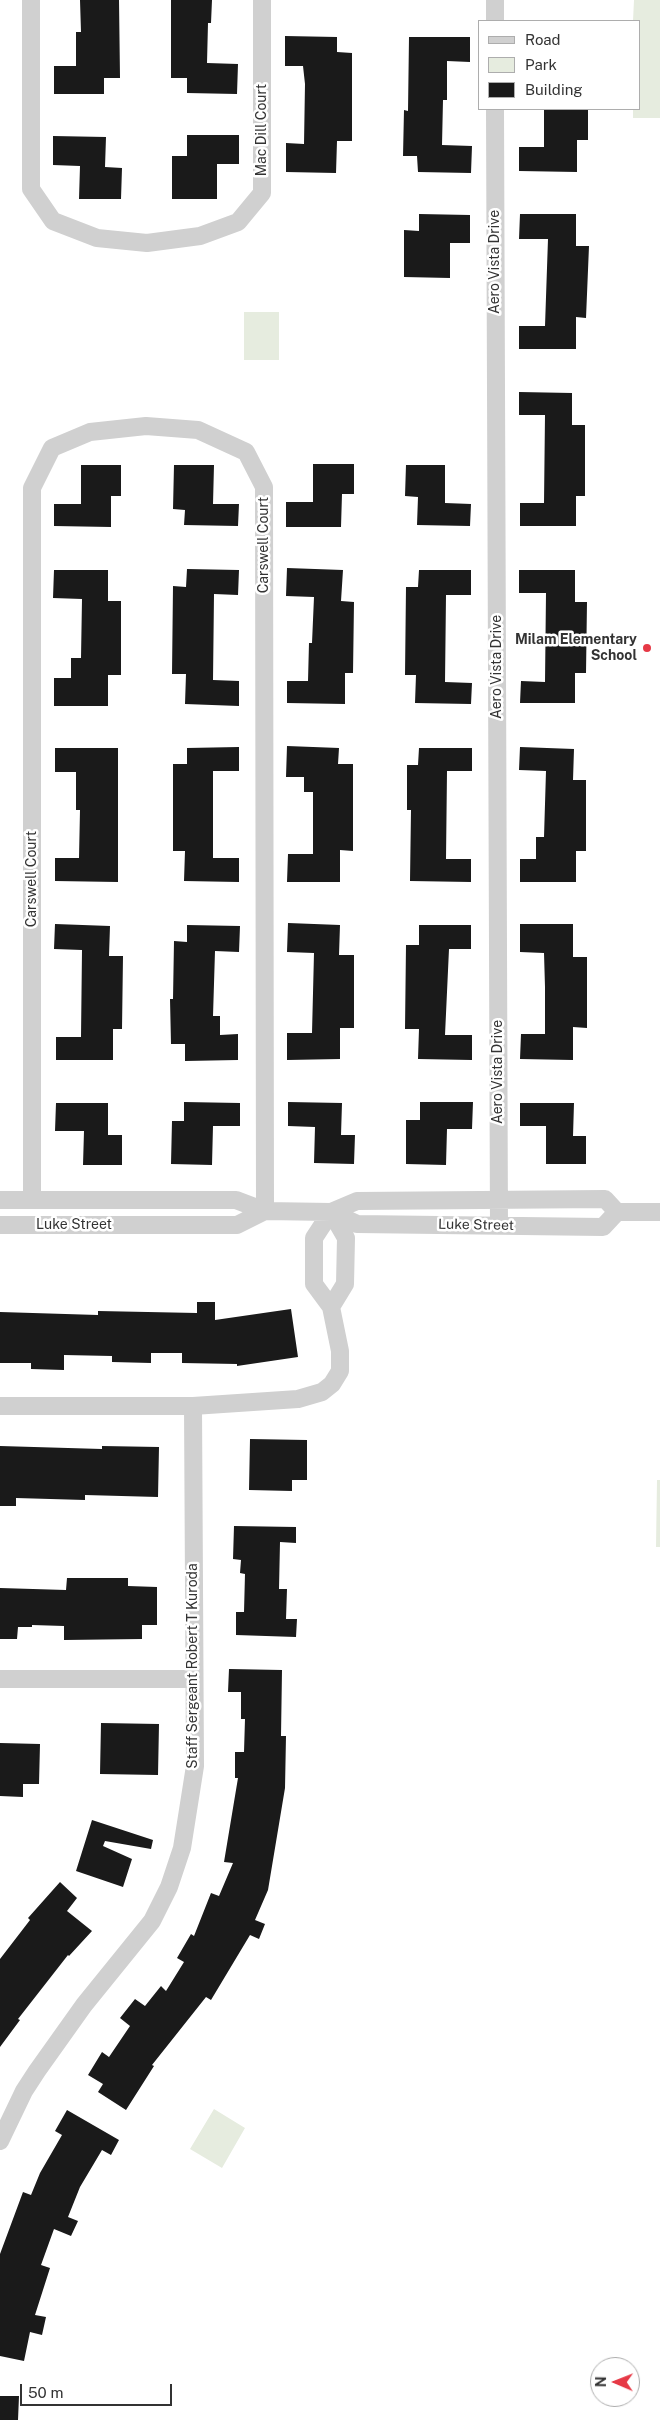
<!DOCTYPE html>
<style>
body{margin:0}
#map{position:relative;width:660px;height:2427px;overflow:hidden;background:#fff;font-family:"Public Sans",sans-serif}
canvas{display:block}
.legend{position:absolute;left:478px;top:20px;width:162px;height:90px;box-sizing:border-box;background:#fff;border:1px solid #adadad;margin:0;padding:6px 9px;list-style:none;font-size:15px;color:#333}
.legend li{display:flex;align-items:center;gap:10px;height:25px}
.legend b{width:25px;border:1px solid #adadad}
.north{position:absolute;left:590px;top:2357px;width:50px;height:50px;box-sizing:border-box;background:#fff;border:1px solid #adadad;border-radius:50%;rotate:271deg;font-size:14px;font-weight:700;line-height:20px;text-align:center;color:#333}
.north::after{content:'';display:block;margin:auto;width:18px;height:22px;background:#e63946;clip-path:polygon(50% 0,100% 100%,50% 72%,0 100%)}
.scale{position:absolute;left:20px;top:2384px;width:152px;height:22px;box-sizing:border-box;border:2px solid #333;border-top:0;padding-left:6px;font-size:15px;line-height:18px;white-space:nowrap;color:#333;-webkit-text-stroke:4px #fff;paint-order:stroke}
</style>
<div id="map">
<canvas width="660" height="2427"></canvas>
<ul class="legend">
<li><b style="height:6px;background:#d0d0d0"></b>Road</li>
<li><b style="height:14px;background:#e6ecdf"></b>Park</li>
<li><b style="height:14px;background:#1a1a1a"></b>Building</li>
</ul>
<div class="north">N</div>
<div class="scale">50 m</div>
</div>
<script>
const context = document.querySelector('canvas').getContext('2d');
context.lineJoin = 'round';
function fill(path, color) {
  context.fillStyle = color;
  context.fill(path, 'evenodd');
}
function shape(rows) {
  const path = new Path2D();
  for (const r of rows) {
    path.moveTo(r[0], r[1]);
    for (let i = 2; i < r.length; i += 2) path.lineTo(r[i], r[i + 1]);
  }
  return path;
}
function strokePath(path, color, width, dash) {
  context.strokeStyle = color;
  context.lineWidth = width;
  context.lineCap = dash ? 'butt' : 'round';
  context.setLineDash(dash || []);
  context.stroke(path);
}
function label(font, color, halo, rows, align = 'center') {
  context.font = font + ' "Public Sans",sans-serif';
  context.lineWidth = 5;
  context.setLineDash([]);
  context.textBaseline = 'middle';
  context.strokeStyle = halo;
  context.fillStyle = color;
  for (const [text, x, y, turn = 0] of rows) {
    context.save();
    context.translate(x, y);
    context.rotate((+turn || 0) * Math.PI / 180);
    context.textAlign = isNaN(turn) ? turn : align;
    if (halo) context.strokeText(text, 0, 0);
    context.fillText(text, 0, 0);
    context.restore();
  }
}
const green = shape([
 [634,0,660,0,660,118,633,118,633,109,639,109,639,21,633,21],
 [244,312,279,312,279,360,244,360],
 [657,1480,660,1480,660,1547,656,1547],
 [214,2109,245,2128,222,2168,190,2149]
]);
const building = shape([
 [80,0,119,0,120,78,104,78,104,94,54,94,54,66,76,66,76,32,81,32],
 [171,0,212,0,211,23,208,23,207,63,238,64,237,94,187,93,187,78,171,78],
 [285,36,337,37,337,52,352,53,352,141,337,141,336,173,286,172,286,143,304,144,305,84,303,66,285,66],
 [409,37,470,37,470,62,447,61,447,100,443,100,442,145,472,146,471,173,418,172,417,156,403,156,404,110,408,111],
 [544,109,588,109,588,140,577,140,577,172,519,171,519,147,544,147],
 [187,135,239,135,239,164,217,164,217,199,172,199,172,156,187,156],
 [53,136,106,137,105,167,122,168,121,199,79,199,80,166,53,165],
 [419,214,470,215,470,243,450,243,450,278,404,277,404,230,419,231],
 [520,214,576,214,576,246,589,246,586,318,576,317,576,349,519,349,519,326,545,326,548,239,519,239],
 [519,392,572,393,572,425,585,425,585,496,576,496,576,526,520,526,520,503,544,503,545,415,519,415],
 [313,464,354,464,354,494,342,494,341,527,286,527,286,502,313,502],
 [81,465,121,465,121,496,111,496,111,527,54,526,54,504,81,504],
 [174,465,214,465,213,504,239,504,238,526,184,525,185,510,173,509],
 [406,465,445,465,445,503,471,504,470,526,417,525,418,497,405,496],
 [287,568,343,570,341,601,354,602,353,673,345,673,345,704,287,703,287,681,308,681,309,643,312,643,314,597,286,596],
 [187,569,239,570,238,595,214,594,213,680,239,681,239,706,185,704,186,674,172,674,173,586,186,587],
 [54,570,108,570,108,601,121,601,121,675,108,675,108,706,54,706,54,678,71,678,71,658,81,658,82,599,53,598],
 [419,570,471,570,471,595,446,595,445,682,472,683,471,704,415,703,416,675,405,675,406,587,418,587],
 [519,570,575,570,575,602,587,602,586,673,575,673,575,703,520,703,521,681,545,682,546,593,519,593],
 [287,746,339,748,338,764,353,764,353,851,340,850,340,882,287,882,288,854,313,854,313,792,304,792,304,777,286,777],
 [239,747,239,771,213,771,213,858,239,858,239,882,184,881,185,851,173,851,173,764,187,764,187,748],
 [520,747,574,749,573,780,586,780,586,851,576,851,576,882,520,882,520,859,536,859,536,837,544,837,546,771,519,770],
 [55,748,118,748,118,882,55,881,55,858,79,858,80,810,76,810,76,772,55,772],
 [419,748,472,748,472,771,447,771,446,859,471,859,471,882,410,881,411,810,407,810,407,765,418,765],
 [288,923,340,925,339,955,354,955,354,1028,340,1028,340,1059,287,1060,287,1033,312,1033,314,953,287,952],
 [55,924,110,926,109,956,123,956,122,1029,113,1029,113,1060,56,1060,56,1037,81,1037,82,950,54,949],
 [520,924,573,924,573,957,587,957,587,1028,573,1027,573,1060,520,1059,521,1034,545,1034,545,987,544,953,520,952],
 [187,925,240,926,239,952,215,951,213,1016,220,1016,220,1035,238,1034,238,1060,185,1061,185,1044,171,1044,170,999,173,999,174,941,187,942],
 [419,925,471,925,471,949,449,949,445,1035,472,1035,472,1060,418,1059,419,1029,405,1029,406,945,419,945],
 [184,1102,240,1103,240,1126,213,1126,212,1165,171,1164,172,1121,184,1121],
 [288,1102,342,1103,341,1135,355,1135,354,1164,314,1163,315,1127,288,1126],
 [420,1102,473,1102,472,1129,447,1129,446,1165,406,1164,406,1120,420,1120],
 [56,1103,108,1103,108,1135,122,1135,122,1165,83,1165,84,1131,55,1131],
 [520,1103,574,1103,573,1136,586,1136,586,1164,546,1164,546,1126,520,1126],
 [197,1302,215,1302,215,1320,291,1309,298,1357,237,1366,237,1364,182,1363,182,1353,151,1353,151,1363,112,1362,112,1356,64,1355,64,1370,31,1369,31,1363,0,1363,0,1312,98,1315,98,1311,197,1313],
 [250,1439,307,1440,307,1480,292,1480,292,1491,249,1490],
 [0,1446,102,1449,102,1446,159,1447,158,1497,85,1495,85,1500,16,1498,16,1506,0,1506],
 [234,1526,296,1527,296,1543,280,1542,279,1589,287,1589,286,1619,297,1619,296,1637,236,1635,236,1612,244,1612,245,1574,240,1573,241,1560,233,1559],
 [67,1578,128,1578,128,1586,157,1587,157,1625,142,1625,142,1639,64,1640,64,1626,32,1625,32,1627,18,1627,17,1639,0,1639,0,1588,66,1590],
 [229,1669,282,1670,281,1736,286,1736,285,1788,268,1890,255,1920,265,1924,259,1939,250,1935,211,2000,206,1997,152,2065,154,2066,126,2110,98,2092,103,2084,88,2075,102,2052,109,2057,130,2026,120,2018,135,1999,145,2006,161,1986,166,1991,184,1962,177,1958,191,1934,194,1936,211,1893,219,1896,233,1863,224,1862,238,1778,235,1778,235,1752,244,1752,245,1719,241,1719,241,1692,228,1692],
 [101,1723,159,1724,158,1775,100,1774],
 [0,1743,40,1744,39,1784,23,1784,23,1797,0,1796],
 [92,1820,153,1840,151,1849,105,1841,103,1846,132,1859,123,1887,76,1871],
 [60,1882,77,1898,67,1911,92,1931,69,1956,68,1955,18,2019,20,2020,0,2047,0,1959,30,1920,28,1918],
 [67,2110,119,2140,111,2155,102,2150,80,2187,68,2217,78,2221,71,2236,54,2229,41,2265,50,2268,35,2315,46,2317,42,2335,30,2332,24,2361,0,2356,0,2254,23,2192,31,2195,40,2173,62,2135,55,2131],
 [0,2396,19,2396,18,2420,0,2420]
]);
const street = shape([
 [31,0,31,189,53,221,97,238,147,243,200,236,238,222,262,193,262,0],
 [495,0,495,21],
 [495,109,499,1225],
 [0,1200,236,1200,265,1211,331,1212,357,1224,603,1227,617,1212,660,1212],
 [32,1200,32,488,52,448,90,432,146,426,198,430,246,452,264,487,265,1211],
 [331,1212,357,1201,605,1199,617,1212],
 [331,1212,346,1238,345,1284,331,1307],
 [0,1225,237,1225,265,1211],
 [0,1406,193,1406,298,1399,322,1392,332,1384,340,1371,340,1351,331,1307,314,1284,314,1238,331,1212],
 [0,1679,194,1679],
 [0,2141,24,2091,37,2071,84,2005,152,1921,169,1887,182,1848,195,1766,193,1406]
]);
const markers = [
 [647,648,5,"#e63946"]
];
const streetNames = [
 ["Mac Dill Court",262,130,-90],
 ["Aero Vista Drive",495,262,-90],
 ["Carswell Court",264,545,-90],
 ["Aero Vista Drive",497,667,-90],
 ["Carswell Court",32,879,-90],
 ["Aero Vista Drive",498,1072,-90],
 ["Luke Street",74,1225],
 ["Luke Street",476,1225,1],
 ["Staff Sergeant Robert T Kuroda",193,1666,-90]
];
const poiNames = [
 ["Milam Elementary",637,640],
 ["School",637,656]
];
fill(green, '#e6ecdf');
fill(building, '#1a1a1a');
strokePath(street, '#d0d0d0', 18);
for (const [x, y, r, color] of markers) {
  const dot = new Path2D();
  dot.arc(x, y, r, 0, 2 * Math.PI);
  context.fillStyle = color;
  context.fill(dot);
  strokePath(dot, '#fff', 2);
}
label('14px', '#333', '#fff', streetNames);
label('bold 14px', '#333', '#fff', poiNames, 'right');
</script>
